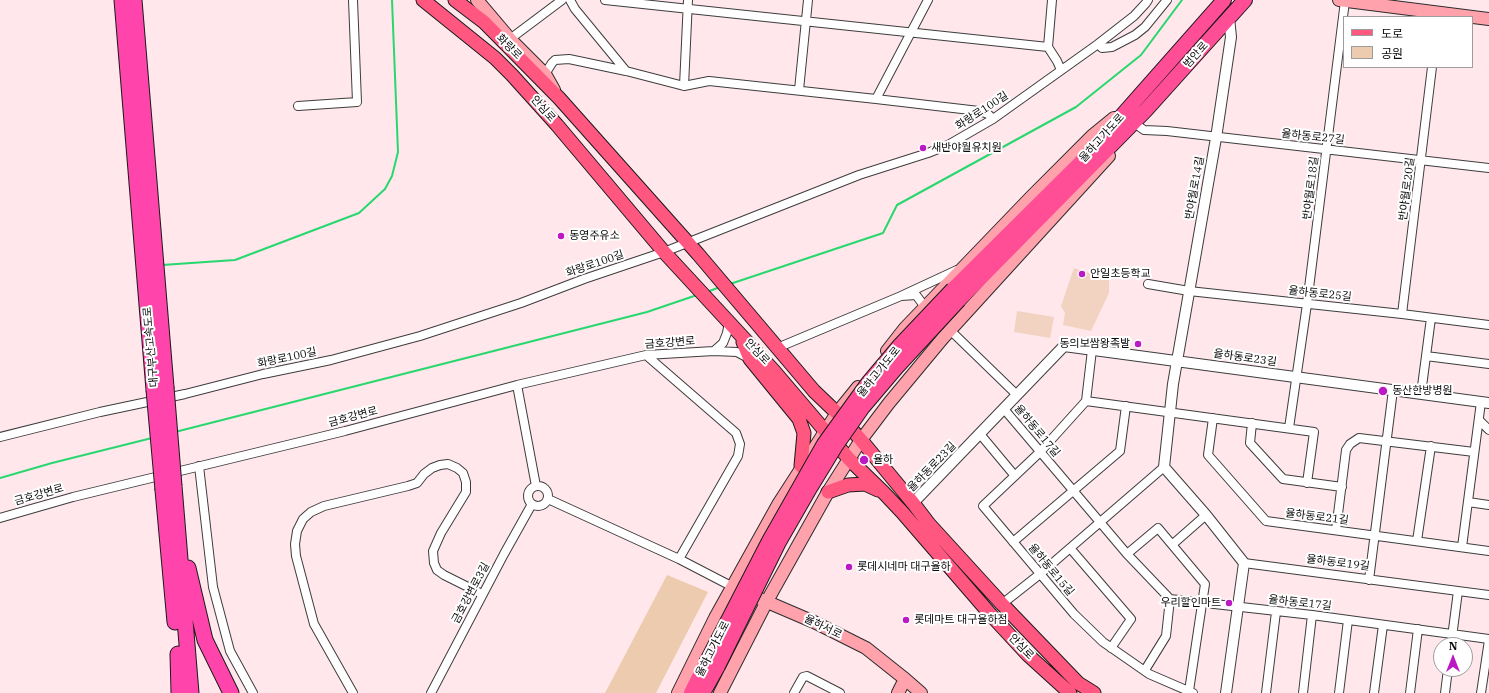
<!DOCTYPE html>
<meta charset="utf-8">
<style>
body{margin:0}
#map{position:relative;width:1489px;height:693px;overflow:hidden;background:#ffe7ec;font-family:"IBM Plex Serif","Noto Sans KR",serif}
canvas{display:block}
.legend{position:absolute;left:1343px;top:16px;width:130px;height:52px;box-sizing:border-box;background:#fff;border:1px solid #9d9d9d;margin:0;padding:5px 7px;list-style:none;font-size:12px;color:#0a0a0a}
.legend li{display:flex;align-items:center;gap:8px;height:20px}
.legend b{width:20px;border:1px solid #9d9d9d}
.north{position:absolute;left:1433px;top:637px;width:40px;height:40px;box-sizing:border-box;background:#fff;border:1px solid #9d9d9d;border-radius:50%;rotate:0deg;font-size:11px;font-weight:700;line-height:16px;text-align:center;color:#0a0a0a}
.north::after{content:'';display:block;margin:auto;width:14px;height:18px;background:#ba19c3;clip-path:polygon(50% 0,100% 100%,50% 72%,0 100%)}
</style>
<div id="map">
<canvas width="1489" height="693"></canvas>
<ul class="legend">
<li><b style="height:5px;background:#ff5780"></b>도로</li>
<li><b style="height:11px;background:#eccbae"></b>공원</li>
</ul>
<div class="north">N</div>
</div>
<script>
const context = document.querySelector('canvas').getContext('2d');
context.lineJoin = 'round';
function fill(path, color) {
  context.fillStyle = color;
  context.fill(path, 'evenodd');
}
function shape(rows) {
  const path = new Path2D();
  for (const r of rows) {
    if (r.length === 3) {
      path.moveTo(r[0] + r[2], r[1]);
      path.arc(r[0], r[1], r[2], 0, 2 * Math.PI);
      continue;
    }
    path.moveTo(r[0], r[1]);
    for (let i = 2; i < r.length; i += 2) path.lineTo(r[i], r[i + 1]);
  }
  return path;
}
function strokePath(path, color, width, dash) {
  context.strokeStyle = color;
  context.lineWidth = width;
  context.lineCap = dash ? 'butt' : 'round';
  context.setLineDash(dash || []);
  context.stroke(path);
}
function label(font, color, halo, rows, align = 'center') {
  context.font = font + ' "IBM Plex Serif","Noto Sans KR",serif';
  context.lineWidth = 4;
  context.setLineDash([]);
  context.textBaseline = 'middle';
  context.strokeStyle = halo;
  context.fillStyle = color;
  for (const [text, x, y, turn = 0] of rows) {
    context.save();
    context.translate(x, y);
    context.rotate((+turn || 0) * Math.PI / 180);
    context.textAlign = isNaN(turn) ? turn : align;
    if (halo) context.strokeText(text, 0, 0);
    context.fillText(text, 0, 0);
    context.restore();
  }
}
const green = shape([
 [667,575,708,592,656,693,605,693]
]);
const pitch = shape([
 [1074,268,1109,279,1109,293,1091,331,1063,325,1065,313,1061,306],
 [1017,311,1054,317,1050,338,1014,332]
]);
const stream = shape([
 [162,265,235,260,359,213,385,189,392,176,398,152,392,0],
 [730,284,883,233,897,205,1076,107,1141,55,1182,0],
 [707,292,720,287],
 [175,432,647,312,697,295],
 [0,478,52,463,152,438]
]);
const minor = shape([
 [570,0,575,9,626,71],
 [605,0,1048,47],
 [1052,0,1048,47,1057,61,1061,70],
 [510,39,562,0],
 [1098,44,1102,48,1112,47,1135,35,1145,27,1167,0],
 [545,74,552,63,555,60,569,59,626,71,684,86,709,81,876,99,928,0],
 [684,86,688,0],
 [799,90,808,0],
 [876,99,979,111,988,114,993,119],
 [298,106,357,102,353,0],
 [1137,125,1144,130,1167,131,1489,168],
 [1148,284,1189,291,1402,314,1489,325],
 [924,309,922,303,916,295,901,296,957,270],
 [1402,314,1432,67],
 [729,322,727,333,723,343,714,351,737,352,750,359],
 [950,330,1017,395],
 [777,348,901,296],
 [1092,350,1086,401,1040,452,983,506,1074,614,1103,642,1149,674,1193,693],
 [646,355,736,433,740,444,738,456,679,559],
 [1426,356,1489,364],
 [517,385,536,486],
 [1421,394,1431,318],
 [1086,401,1314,432,1307,483],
 [1004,409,1127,554,1170,599,1312,615,1489,639],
 [1213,418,1208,455,1266,521,1489,551],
 [1479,420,1489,430],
 [1252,423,1250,443,1283,479,1342,487],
 [1289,428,1307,304,1345,1],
 [980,434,1015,476],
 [0,437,100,412,185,394,263,374,331,360,420,336,521,303,584,279,664,252,859,175,928,153,948,145,993,119,1098,44,1134,16,1146,3,1148,0],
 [199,466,213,587,230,651,253,693],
 [538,496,10],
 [548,499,679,559,733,587],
 [1468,502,1489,505],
 [0,518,73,497,345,431,517,385,646,355,714,351],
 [1336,530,1346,450,1350,444,1359,438,1474,452],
 [1417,541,1431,446],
 [1013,542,1120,451,1126,406],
 [1173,544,1206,515],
 [1462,547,1481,402],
 [1070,548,1131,619,1111,648],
 [1127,554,1158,528,1205,584,1189,691],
 [1244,563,1489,595],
 [1369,580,1393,390],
 [1002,604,1040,574,1164,467],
 [1451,645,1458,591],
 [1145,670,1166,636,1170,599],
 [353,693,314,624,296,556,295,544,297,531,303,519,311,512,324,506,408,486,417,483,424,474,432,468,440,465,448,464,457,468,463,473,466,482,466,492,441,533,433,551,434,563,437,570,444,575,482,594],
 [431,693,504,554,532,504],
 [794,693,803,677,807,676,840,693],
 [1266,693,1276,612],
 [1303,693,1312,615],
 [1339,693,1348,620],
 [1374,693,1383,625],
 [1410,693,1418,629],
 [1445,693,1448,669],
 [1481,693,1489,640]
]);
const tertiary = shape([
 [913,503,1064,346,1489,403],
 [1226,693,1244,563,1206,515,1164,467,1173,384,1216,138,1231,37,1229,18]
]);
const secondary = shape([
 [477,0,510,39,545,74,554,90],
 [1339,0,1489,19],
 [887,351,905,328,1032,196,1092,136,1114,118],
 [744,592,814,622,866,648,905,679],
 [678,693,715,618,779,503,837,413,858,387],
 [720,693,767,601,828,492,861,440,889,403,943,338,1109,156],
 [898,693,905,679,921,693]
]);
const primary = shape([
 [423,0,495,58,512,75,557,125,664,252,774,371,849,459,884,493,902,512,991,615,1028,655,1070,693],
 [455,0,484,22,559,98,698,254,814,391,837,413,861,440,913,503,929,524,1002,604,1078,683,1094,693],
 [743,342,750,359,799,419,804,433,801,466],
 [828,492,848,485,865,484,878,490]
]);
const trunk = shape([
 [953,289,1080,163,1224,0],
 [959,300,1146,110,1245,0],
 [691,693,706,663],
 [703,693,718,666]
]);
const motorway = shape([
 [122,0,154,390],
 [134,0,166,387],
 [174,486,191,693],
 [163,490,175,622],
 [188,568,205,640,231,693],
 [178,654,179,693]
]);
const trunkBridge = shape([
 [706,663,769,541,824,444,868,383,900,345,953,289],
 [718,666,779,542,810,488,835,447,863,407,897,367,959,300]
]);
const motorwayBridge = shape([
 [166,387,174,486],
 [154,390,163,490]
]);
const markers = [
 [923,148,4,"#ba19c3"],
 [561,236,4,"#ba19c3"],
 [1082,274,4,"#ba19c3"],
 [1138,344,4,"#ba19c3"],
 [1383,391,5,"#ba19c3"],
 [864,460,5,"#ba19c3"],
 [849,567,4,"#ba19c3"],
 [1229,603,4,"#ba19c3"],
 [906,620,4,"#ba19c3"]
];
const streetNames = [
 ["화랑로",509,47,45],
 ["범안로",1196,55,-48],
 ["안심로",543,109,48],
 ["화랑로100길",982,111,-33],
 ["율하동로27길",1313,137,6],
 ["율하고가도로",1102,138,-48],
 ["반야월로14길",1195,188,-80],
 ["반야월로18길",1311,188,-83],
 ["반야월로20길",1407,189,-83],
 ["화랑로100길",595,264,-19],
 ["율하동로25길",1320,294,6],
 ["금호강변로",670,343,-4],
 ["대구부산고속도로",151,347,-95],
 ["안심로",757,352,47],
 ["화랑로100길",287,358,-12],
 ["율하동로23길",1245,358,8],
 ["율하고가도로",879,372,-51],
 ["금호강변로",353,417,-15],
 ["율하동로17길",1037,431,50],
 ["율하동로23길",932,467,-46],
 ["금호강변로",39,495,-16],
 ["율하동로21길",1317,517,7],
 ["율하동로19길",1338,563,7],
 ["율하동로15길",1051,570,50],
 ["금호강변로3길",471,593,-62],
 ["율하동로17길",1300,603,6],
 ["율하서로",823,627,26],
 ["안심로",1021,647,46],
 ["율하고가도로",713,649,-63]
];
const poiNames = [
 ["새반야월유치원",931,148],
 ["동영주유소",569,236],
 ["안일초등학교",1090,274],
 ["동의보쌈왕족발",1130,344,"right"],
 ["동산한방병원",1392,391],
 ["율하",873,460],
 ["롯데시네마 대구율하",857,567],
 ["우리할인마트",1221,603,"right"],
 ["롯데마트 대구율하점",914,620]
];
fill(green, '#eccbae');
fill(pitch, '#f2d2c1');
strokePath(stream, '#28d76e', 2);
strokePath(minor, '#3d3d3d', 10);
strokePath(tertiary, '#3d3d3d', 12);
strokePath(secondary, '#2c2c2c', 14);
strokePath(primary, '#1b1b1b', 15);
strokePath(trunk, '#1b1b1b', 16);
strokePath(motorway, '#1b1b1b', 17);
strokePath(minor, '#fff', 8);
strokePath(tertiary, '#fff', 10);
strokePath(secondary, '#ffa2ac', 12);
strokePath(primary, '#ff5780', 13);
strokePath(trunk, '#ff4e96', 14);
strokePath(motorway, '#ff45ab', 15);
strokePath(trunkBridge, '#1b1b1b', 16, []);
strokePath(motorwayBridge, '#1b1b1b', 17, []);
strokePath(trunkBridge, '#ff4e96', 14);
strokePath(motorwayBridge, '#ff45ab', 15);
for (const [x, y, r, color] of markers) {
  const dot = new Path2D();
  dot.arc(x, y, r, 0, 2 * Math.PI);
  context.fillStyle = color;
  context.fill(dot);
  strokePath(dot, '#fff', 1.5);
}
label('11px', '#0a0a0a', '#fff', streetNames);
label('11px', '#0a0a0a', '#fff', poiNames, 'left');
</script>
